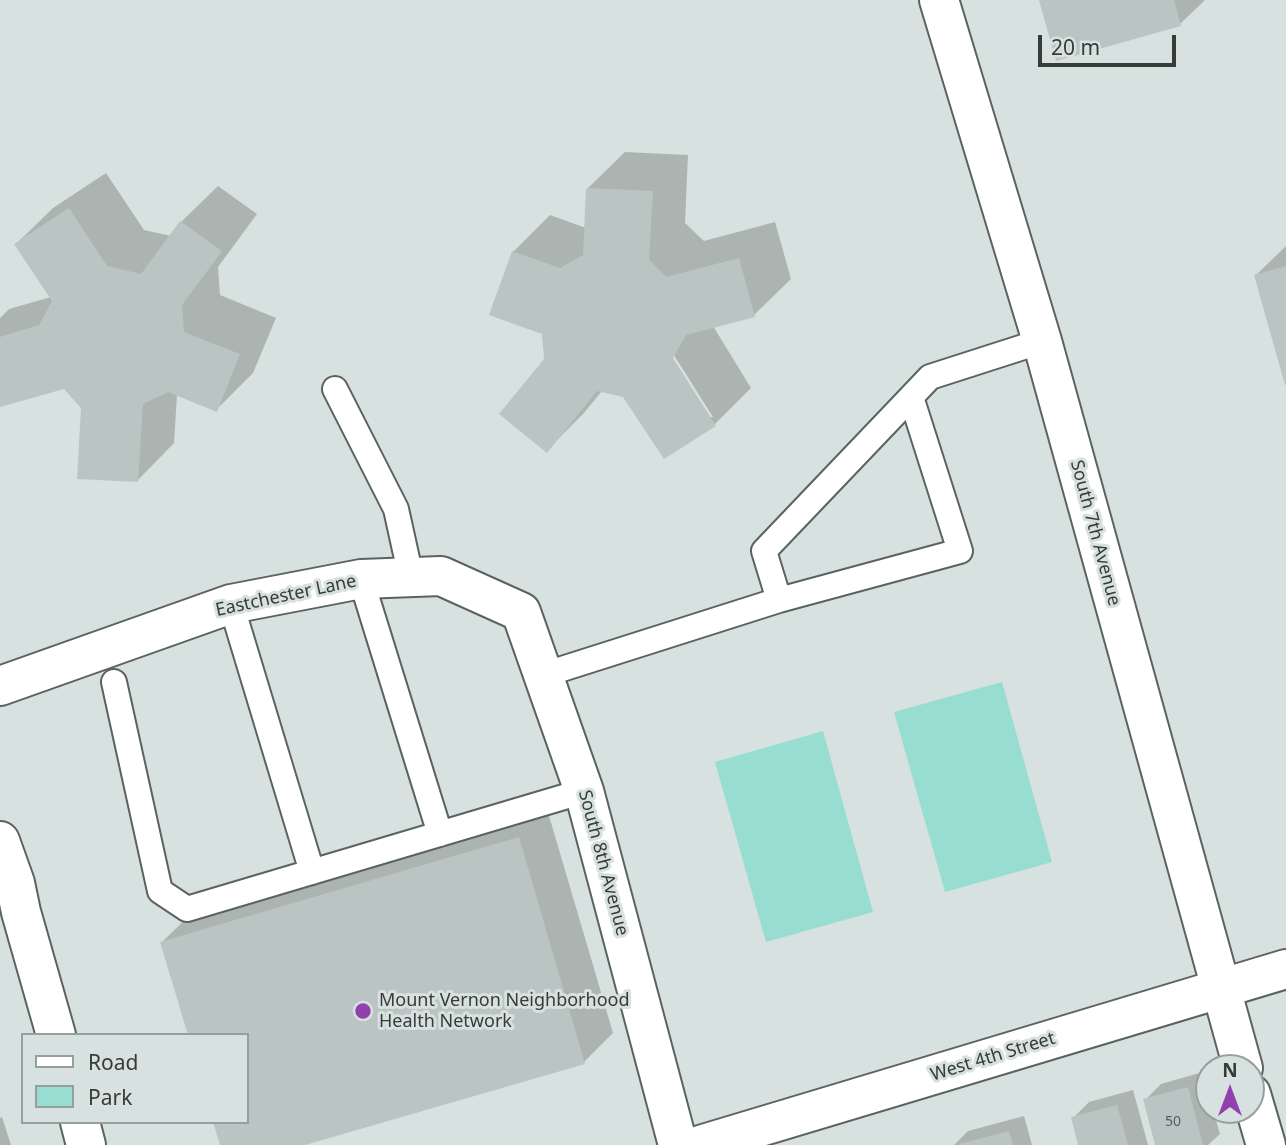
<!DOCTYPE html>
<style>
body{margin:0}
#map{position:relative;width:1286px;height:1145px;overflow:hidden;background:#d7e1df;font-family:"Noto Sans",sans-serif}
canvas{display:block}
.legend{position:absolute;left:21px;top:1033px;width:228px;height:91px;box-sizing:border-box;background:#d7e1df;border:2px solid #979f9d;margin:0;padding:9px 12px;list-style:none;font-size:21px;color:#373b3a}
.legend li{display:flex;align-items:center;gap:14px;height:35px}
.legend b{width:35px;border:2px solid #979f9d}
.north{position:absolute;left:1195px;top:1054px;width:70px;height:70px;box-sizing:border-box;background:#d7e1df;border:2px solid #979f9d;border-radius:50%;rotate:0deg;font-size:19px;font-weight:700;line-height:28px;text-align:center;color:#373b3a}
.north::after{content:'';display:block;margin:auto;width:24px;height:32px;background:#9340af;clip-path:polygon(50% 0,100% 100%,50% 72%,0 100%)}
.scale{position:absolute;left:1038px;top:35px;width:138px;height:32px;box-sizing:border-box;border:4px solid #373b3a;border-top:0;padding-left:9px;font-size:21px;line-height:24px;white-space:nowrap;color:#373b3a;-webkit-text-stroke:5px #d7e1df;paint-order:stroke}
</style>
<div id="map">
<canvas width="1286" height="1145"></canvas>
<ul class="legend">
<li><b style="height:9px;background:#fff"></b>Road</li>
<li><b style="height:19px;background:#98ddd1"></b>Park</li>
</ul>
<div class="north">N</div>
<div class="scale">20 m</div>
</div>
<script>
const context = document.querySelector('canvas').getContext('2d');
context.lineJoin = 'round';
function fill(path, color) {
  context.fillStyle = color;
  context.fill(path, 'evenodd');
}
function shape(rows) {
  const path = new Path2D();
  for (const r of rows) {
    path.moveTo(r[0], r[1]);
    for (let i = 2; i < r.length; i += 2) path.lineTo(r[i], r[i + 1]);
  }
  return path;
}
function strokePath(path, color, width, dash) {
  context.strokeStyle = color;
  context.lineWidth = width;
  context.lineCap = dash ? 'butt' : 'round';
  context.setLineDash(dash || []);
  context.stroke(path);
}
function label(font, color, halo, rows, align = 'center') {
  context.font = font + ' "Noto Sans",sans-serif';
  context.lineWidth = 6;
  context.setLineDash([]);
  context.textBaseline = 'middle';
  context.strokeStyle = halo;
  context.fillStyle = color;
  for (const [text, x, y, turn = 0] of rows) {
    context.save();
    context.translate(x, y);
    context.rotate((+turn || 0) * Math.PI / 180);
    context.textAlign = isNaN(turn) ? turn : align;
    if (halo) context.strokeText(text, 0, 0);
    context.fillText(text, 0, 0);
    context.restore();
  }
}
const green = shape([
 [1002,682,1052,862,945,892,894,712],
 [823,731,873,912,766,942,715,762]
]);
const shadow = shape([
 [1040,0,1205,0,1180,24],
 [625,152,688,155,685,223,704,241,775,222,791,279,754,315,713,326,751,388,715,424,625,395,602,391,583,414,547,450,546,360,544,333,513,252,550,215,586,228,588,188],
 [670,349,713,417,709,417,667,351],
 [106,173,144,230,171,236,181,222,218,186,257,214,218,267,220,295,276,318,253,373,216,410,177,394,174,443,138,480,83,407,65,387,0,405,0,318,9,309,51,297,16,244,53,208],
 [1286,246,1286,381,1256,275],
 [547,809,613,1033,584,1062,299,1145,222,1145,247,1122,247,1035,162,942,191,914],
 [1203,1072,1209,1093,1209,1110,1213,1110,1220,1134,1208,1145,1157,1145,1145,1100,1161,1084],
 [1133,1090,1148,1145,1080,1145,1073,1118,1089,1102],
 [1024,1116,1032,1145,954,1145,968,1131],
 [2,1117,11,1145,0,1145,0,1118]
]);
const building = shape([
 [1039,0,1174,0,1181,26,1056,61],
 [586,188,653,191,649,260,666,277,739,258,755,317,686,335,673,358,716,426,664,459,623,397,597,391,547,453,499,414,544,359,542,334,489,315,512,251,560,268,583,255],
 [69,208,107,266,141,274,180,221,222,251,182,305,184,332,240,354,217,412,168,392,143,404,138,482,77,479,81,408,64,389,0,407,0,337,39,325,52,301,14,244],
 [1286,266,1286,385,1285,385,1254,275],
 [519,837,585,1064,305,1145,220,1145,213,1122,247,1122,247,1035,188,1035,160,942],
 [1188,1087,1203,1145,1155,1145,1143,1099],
 [1117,1105,1128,1145,1078,1145,1071,1117],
 [1009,1131,1013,1145,959,1145,959,1144]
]);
const lane = shape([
 [335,389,396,509,411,577],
 [911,397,960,551,779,600,764,551,911,397,930,377,1042,341],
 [361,579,440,834],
 [231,604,312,872],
 [543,675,779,600],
 [114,682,160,891,187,909,584,791]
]);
const street = shape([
 [939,0,1042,341,1243,1068],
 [0,686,231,604,361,579,441,576,521,612,584,791,678,1145],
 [0,841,15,883,21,912,56,1035],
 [1251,1094,1266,1145],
 [80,1122,86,1145],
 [700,1145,1286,969]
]);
const markers = [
 [363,1011,9,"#9340af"]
];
const numberNames = [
 ["50",1173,1122]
];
const streetNames = [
 ["South 7th Avenue",1095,533,75],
 ["Eastchester Lane",286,596,-12],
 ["South 8th Avenue",603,863,75],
 ["West 4th Street",993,1057,-17]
];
const poiNames = [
 ["Mount Vernon Neighborhood",379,1001],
 ["Health Network",379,1022]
];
fill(green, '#98ddd1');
fill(shadow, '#0003');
fill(building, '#bac4c2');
strokePath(lane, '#5b6361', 28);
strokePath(street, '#5b6361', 42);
strokePath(lane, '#fff', 24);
strokePath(street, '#fff', 38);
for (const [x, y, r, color] of markers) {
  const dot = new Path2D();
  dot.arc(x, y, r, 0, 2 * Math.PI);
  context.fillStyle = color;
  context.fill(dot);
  strokePath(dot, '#d7e1df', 2.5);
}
label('14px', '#585d5c', null, numberNames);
label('18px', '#373b3a', '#d7e1df', streetNames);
label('18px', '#373b3a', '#d7e1df', poiNames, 'left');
</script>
